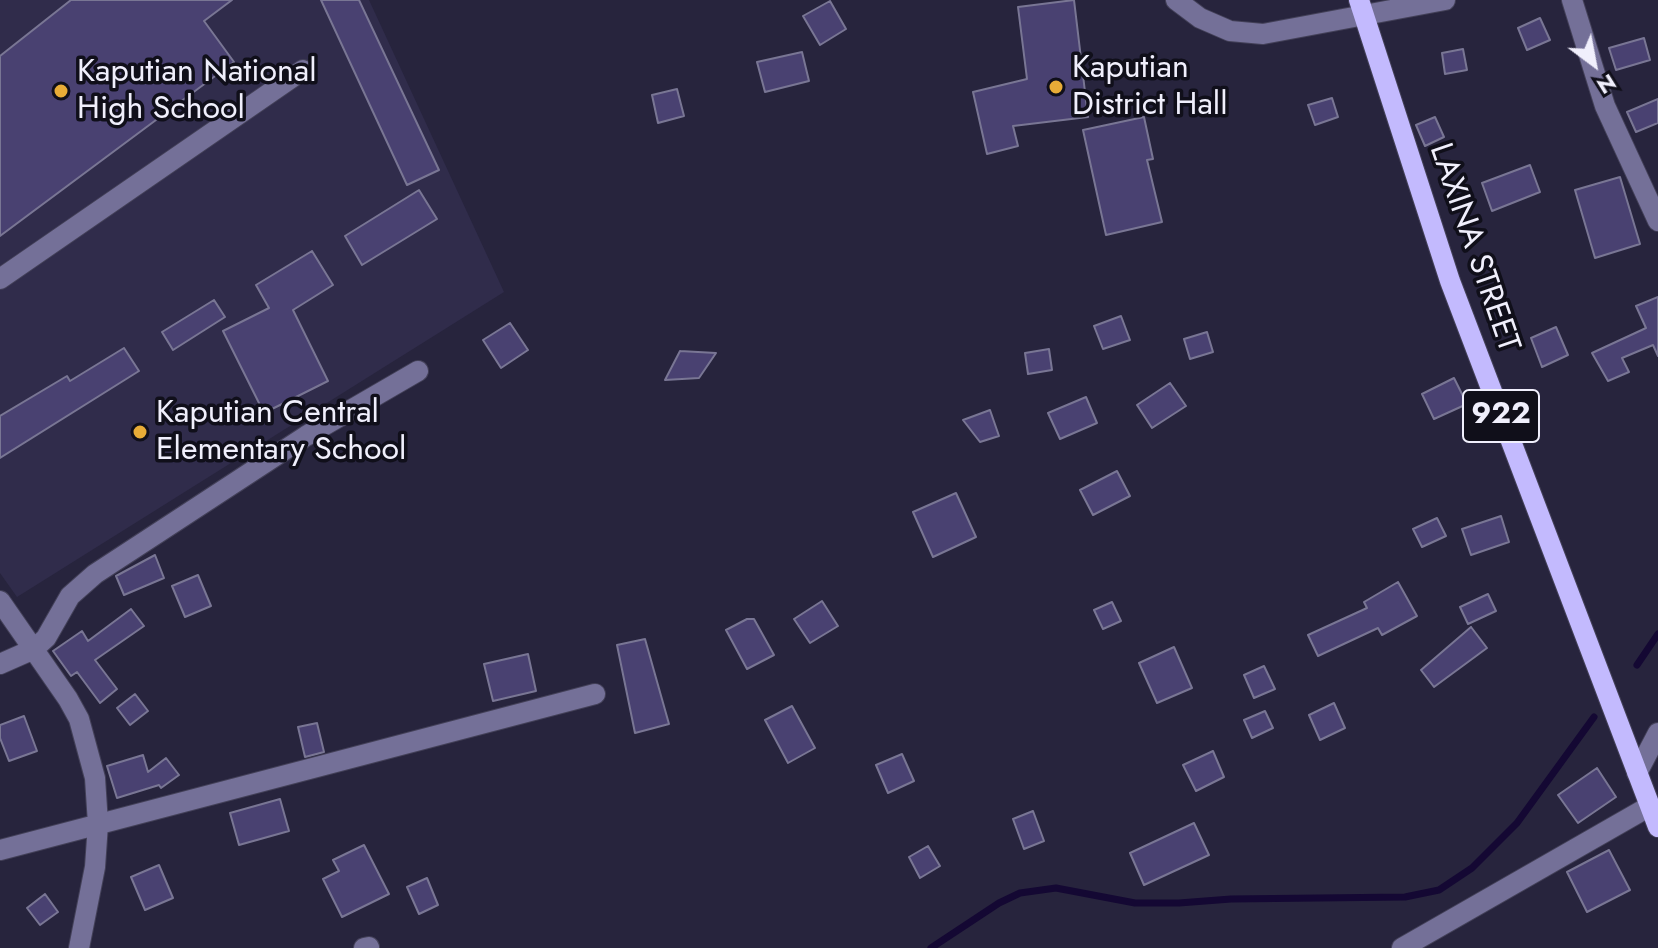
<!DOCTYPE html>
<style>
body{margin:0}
#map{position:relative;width:1658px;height:948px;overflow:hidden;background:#27243d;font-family:Jost,sans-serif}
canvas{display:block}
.north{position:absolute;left:1554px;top:24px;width:80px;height:80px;-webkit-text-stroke:6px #100f1a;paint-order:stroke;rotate:148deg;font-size:22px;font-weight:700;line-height:32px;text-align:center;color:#f0effc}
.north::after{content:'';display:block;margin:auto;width:28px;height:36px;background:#f0effc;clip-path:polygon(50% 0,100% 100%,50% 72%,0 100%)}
</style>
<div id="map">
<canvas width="1658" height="948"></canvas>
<div class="north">N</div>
</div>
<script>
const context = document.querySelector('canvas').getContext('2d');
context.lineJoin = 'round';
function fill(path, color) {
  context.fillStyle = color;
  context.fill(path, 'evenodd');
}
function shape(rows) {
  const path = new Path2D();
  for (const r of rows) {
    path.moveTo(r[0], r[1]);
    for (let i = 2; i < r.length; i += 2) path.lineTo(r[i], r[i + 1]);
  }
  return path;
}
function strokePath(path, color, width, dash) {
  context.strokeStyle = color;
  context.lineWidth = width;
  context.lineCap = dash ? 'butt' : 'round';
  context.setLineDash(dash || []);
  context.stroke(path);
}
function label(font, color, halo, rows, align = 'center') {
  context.font = font + ' Jost,sans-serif';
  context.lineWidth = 7;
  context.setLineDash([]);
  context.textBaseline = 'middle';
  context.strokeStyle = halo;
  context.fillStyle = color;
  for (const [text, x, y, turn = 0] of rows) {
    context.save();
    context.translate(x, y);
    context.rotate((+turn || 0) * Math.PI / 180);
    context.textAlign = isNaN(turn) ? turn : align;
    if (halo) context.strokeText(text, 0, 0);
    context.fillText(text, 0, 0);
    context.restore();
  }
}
const built = shape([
 [0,0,369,0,504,292,17,597,0,573]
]);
const stream = shape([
 [1637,665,1658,634],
 [931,948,999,903,1020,893,1056,888,1135,903,1179,903,1231,899,1405,897,1439,890,1472,868,1517,823,1594,717]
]);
const building = shape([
 [71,0,232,0,204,21,234,62,0,236,0,56,71,0],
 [321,0,359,0,439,170,407,185,321,0],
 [1074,0,1088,117,1013,126,1018,146,987,154,973,92,1027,79,1018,7,1074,0],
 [830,1,846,29,820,45,803,16,830,1],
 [1540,18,1550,40,1527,50,1518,28,1540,18],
 [1644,38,1650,60,1616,70,1609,48,1644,38],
 [1463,49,1467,70,1445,74,1442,53,1463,49],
 [802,52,809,81,765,92,757,62,802,52],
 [677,89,684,116,658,123,652,95,677,89],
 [1332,98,1338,117,1315,125,1308,105,1332,98],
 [1658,99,1658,123,1636,132,1627,112,1658,99],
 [1144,117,1153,159,1147,160,1162,222,1106,235,1083,130,1144,117],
 [1435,117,1444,137,1425,146,1416,125,1435,117],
 [1530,165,1540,192,1492,211,1482,183,1530,165],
 [1620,177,1640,244,1595,258,1575,190,1620,177],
 [419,190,437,219,362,265,345,236,419,190],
 [312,251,333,285,293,310,328,381,264,413,223,331,269,308,256,285,312,251],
 [1658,297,1658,356,1653,345,1622,358,1629,372,1608,381,1592,353,1646,328,1636,306,1658,297],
 [214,300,225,317,173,350,162,332,214,300],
 [1121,316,1130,340,1103,349,1094,326,1121,316],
 [510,323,528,350,501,368,483,340,510,323],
 [1556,327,1568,355,1542,367,1531,338,1556,327],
 [1207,332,1213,352,1190,359,1184,339,1207,332],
 [124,348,139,371,0,458,0,416,67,376,70,381,124,348],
 [1049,349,1052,370,1028,374,1025,353,1049,349],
 [680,351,716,353,699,378,665,380,680,351],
 [1454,378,1467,404,1434,419,1422,394,1454,378],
 [1170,383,1186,406,1152,428,1137,405,1170,383],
 [1086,397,1097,423,1060,439,1048,413,1086,397],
 [990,410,999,436,980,442,963,420,990,410],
 [1117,471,1130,496,1093,515,1080,490,1117,471],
 [956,493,976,537,933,557,913,512,956,493],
 [1501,516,1509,542,1471,555,1462,529,1501,516],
 [1437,518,1446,536,1422,547,1413,529,1437,518],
 [155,555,164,578,124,595,116,576,155,555],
 [198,575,211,606,185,617,172,586,198,575],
 [1398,582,1417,616,1382,635,1378,628,1318,656,1308,635,1367,608,1364,602,1398,582],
 [1488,594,1496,611,1468,624,1460,607,1488,594],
 [822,601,838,626,810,643,794,619,822,601],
 [1112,602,1121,621,1103,629,1094,610,1112,602],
 [131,609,144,626,95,660,117,689,100,703,77,672,71,676,53,651,82,631,88,641,131,609],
 [747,619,754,619,774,655,747,669,726,630,747,619],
 [1471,627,1487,648,1434,687,1421,670,1471,627],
 [645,639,669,724,635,733,617,645,645,639],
 [1174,647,1192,688,1157,703,1139,663,1174,647],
 [528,654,536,691,493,701,484,664,528,654],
 [1264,666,1275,689,1254,698,1244,675,1264,666],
 [135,694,148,711,130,725,117,708,135,694],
 [1334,703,1345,728,1320,740,1309,715,1334,703],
 [792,706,815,748,788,763,765,720,792,706],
 [1265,711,1273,728,1252,738,1244,720,1265,711],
 [24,716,37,751,9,761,0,738,0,725,24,716],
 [317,723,324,752,305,757,298,727,317,723],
 [1213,751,1224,777,1196,791,1183,765,1213,751],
 [902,754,914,781,888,793,876,765,902,754],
 [143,755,148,772,166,758,179,775,161,788,159,785,117,798,107,766,143,755],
 [1597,768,1616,797,1578,823,1558,795,1597,768],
 [280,799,289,831,239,845,230,813,280,799],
 [1033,811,1044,841,1024,849,1013,819,1033,811],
 [1194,823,1209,855,1144,885,1130,853,1194,823],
 [364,845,389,894,342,917,323,879,339,871,333,860,364,845],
 [928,846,940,866,920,878,909,857,928,846],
 [1609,850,1630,890,1587,912,1567,872,1609,850],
 [159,865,173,898,145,910,131,877,159,865],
 [427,878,438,905,419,914,407,887,427,878],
 [45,894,58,912,40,925,27,908,45,894]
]);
const minor = shape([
 [1176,0,1200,18,1230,31,1263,34,1445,0],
 [1572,0,1605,106,1658,221],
 [0,279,303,70],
 [0,601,68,699,79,719,95,778,98,824,95,867,79,948],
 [0,664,34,649,46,638,70,596,95,574,306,436,418,371],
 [1637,773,1658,733],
 [0,850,595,694],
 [364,948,369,947],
 [1402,948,1650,806]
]);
const major = shape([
 [1359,0,1450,281,1658,827]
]);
const markers = [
 [1056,87,8,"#e8ac37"],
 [61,91,8,"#e8ac37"],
 [140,432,8,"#e8ac37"]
];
const shields = [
 [1501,416,76]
];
const shieldNames = [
 ["922",1501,416]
];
const poiNames = [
 ["Kaputian",1072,69],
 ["District Hall",1072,106],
 ["Kaputian National",77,73],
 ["High School",77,110],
 ["Kaputian Central",156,414],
 ["Elementary School",156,451]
];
const streetNames = [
 ["LAXINA STREET",1473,248,71]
];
fill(built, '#302c4b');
strokePath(stream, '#140833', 7);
fill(building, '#494171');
strokePath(building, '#797694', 2);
strokePath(minor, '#434058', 22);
strokePath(major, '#434058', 22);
strokePath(minor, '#747098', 20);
strokePath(major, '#c3bafe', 20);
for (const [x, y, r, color] of markers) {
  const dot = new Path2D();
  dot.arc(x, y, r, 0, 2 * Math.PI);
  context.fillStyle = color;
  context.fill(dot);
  strokePath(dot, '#100f1a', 3);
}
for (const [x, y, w] of shields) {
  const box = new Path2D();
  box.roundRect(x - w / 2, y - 26, w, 52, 6);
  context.fillStyle = '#100f1a';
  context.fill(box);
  strokePath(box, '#f0effc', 2);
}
label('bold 30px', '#f0effc', null, shieldNames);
label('32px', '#f0effc', '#100f1a', poiNames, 'left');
label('32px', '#f0effc', '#100f1a', streetNames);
</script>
